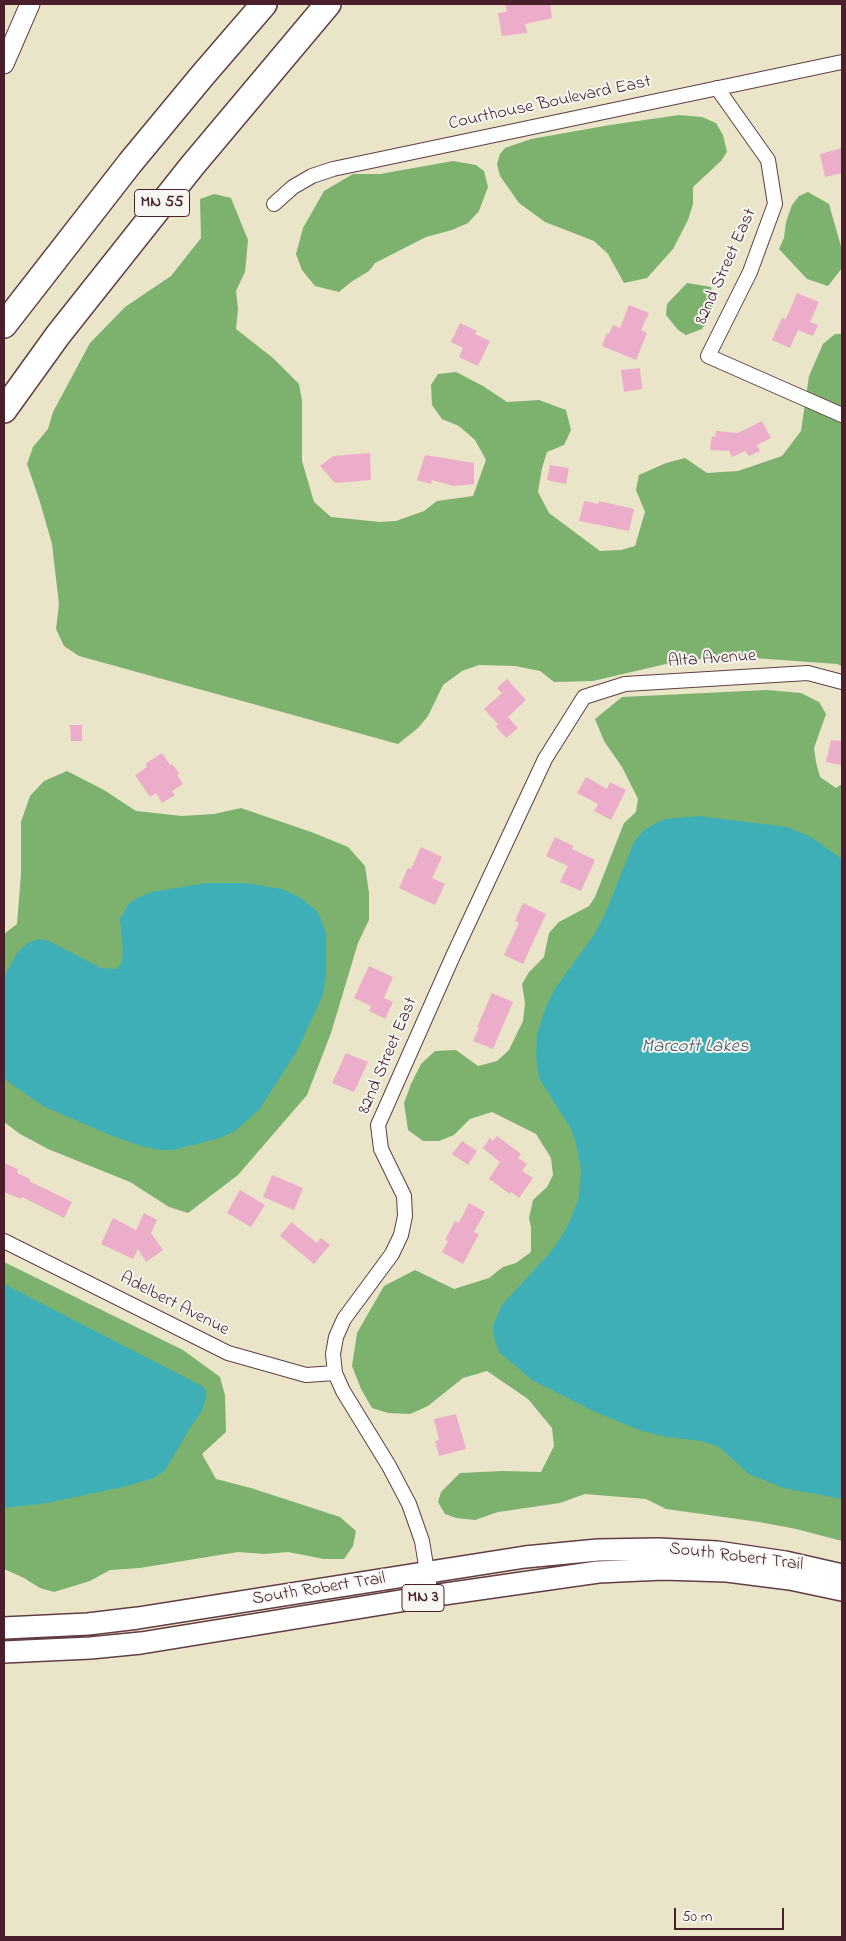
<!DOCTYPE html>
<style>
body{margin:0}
#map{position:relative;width:846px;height:1941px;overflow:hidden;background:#eae5c8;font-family:"Indie Flower",sans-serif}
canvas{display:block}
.frame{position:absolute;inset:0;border:5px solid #4a1f2b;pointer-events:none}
.scale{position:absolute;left:674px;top:1908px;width:110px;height:22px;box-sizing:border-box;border:2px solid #4a1f2b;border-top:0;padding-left:6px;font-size:15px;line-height:18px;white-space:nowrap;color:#4a1f2b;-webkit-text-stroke:4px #f6f6f2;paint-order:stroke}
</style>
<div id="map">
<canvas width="846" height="1941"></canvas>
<div class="frame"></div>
<div class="scale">50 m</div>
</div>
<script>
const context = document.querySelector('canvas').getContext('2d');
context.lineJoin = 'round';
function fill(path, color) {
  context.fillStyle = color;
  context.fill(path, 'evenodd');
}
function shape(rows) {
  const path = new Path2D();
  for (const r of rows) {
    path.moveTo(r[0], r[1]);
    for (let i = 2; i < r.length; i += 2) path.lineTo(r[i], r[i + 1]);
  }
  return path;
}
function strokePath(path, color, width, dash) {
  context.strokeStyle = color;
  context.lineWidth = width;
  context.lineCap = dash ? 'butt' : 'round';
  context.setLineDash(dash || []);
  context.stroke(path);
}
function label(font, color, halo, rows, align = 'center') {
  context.font = font + ' "Indie Flower",sans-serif';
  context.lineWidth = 4;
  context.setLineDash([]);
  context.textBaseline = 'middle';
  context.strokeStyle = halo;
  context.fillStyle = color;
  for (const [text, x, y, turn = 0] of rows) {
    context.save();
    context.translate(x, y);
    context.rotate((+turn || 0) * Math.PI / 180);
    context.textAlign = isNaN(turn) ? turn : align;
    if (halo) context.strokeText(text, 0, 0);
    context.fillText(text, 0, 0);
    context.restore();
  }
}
const forest = shape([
 [679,115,702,117,716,123,723,135,727,152,721,161,693,187,693,204,688,220,673,249,647,278,624,283,608,254,594,241,545,222,519,203,500,176,497,164,500,154,505,148,531,139,610,125],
 [453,161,476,165,484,171,488,187,479,211,468,223,452,230,426,237,375,263,369,271,351,282,339,292,315,286,302,270,296,254,303,228,324,191,353,174,380,174],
 [808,192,829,204,842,250,842,268,828,286,807,279,779,249,784,238,786,222,792,205,799,196],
 [214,194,231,198,248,240,245,272,236,291,238,309,236,329,273,358,299,384,302,401,302,461,314,502,331,517,380,522,396,521,424,511,437,501,473,496,486,460,475,440,459,426,442,419,432,405,431,385,438,374,456,372,483,386,507,402,539,400,566,410,571,430,564,445,547,452,542,468,538,492,549,513,600,551,621,550,635,546,645,512,636,490,639,475,666,463,685,458,707,473,738,471,782,456,801,431,809,376,823,344,835,334,842,334,842,666,837,664,740,657,683,660,593,681,554,682,540,671,515,666,479,665,462,671,443,685,428,716,418,728,398,744,79,656,64,646,56,629,59,604,52,544,40,502,27,464,33,447,48,429,53,412,90,343,125,307,171,276,201,238,200,199],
 [687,283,711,287,714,300,711,314,702,329,686,335,678,330,666,315,667,304],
 [767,690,801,693,819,702,826,714,814,748,816,762,820,777,836,788,842,784,842,1541,796,1529,759,1522,666,1509,646,1499,585,1494,560,1503,498,1512,475,1520,456,1518,445,1514,438,1502,441,1492,460,1473,503,1471,541,1472,554,1446,552,1428,528,1399,487,1371,463,1378,428,1406,410,1414,388,1413,372,1408,361,1389,352,1366,357,1333,384,1286,415,1270,454,1289,489,1278,503,1267,516,1263,531,1252,531,1227,529,1218,533,1200,547,1187,553,1175,551,1158,536,1134,492,1112,470,1119,454,1135,439,1141,423,1141,408,1130,404,1103,411,1084,421,1064,435,1051,456,1050,478,1066,497,1061,509,1050,523,1021,525,1003,522,984,529,972,544,957,549,933,559,922,589,906,595,897,624,823,636,812,638,799,622,767,604,741,595,719,622,697],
 [67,771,104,790,136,811,182,816,214,814,241,808,314,833,348,847,365,866,369,893,369,920,358,943,331,1033,307,1095,238,1175,188,1213,169,1207,130,1182,48,1149,20,1134,4,1122,4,934,17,924,21,874,21,822,30,796,44,781],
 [4,1262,183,1350,220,1377,225,1395,226,1432,202,1454,216,1479,251,1488,340,1517,356,1531,353,1546,344,1559,324,1559,288,1552,264,1554,238,1552,140,1568,110,1570,90,1581,54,1592,40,1588,24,1578,4,1569]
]);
const water = shape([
 [698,816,787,827,811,837,842,859,842,1499,783,1488,749,1474,719,1447,701,1441,667,1437,642,1431,595,1412,532,1380,499,1352,494,1337,493,1326,502,1305,549,1254,560,1239,570,1221,579,1197,581,1170,576,1143,571,1129,539,1078,536,1056,537,1034,547,1004,556,987,594,935,605,914,634,842,643,831,656,823,665,819],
 [207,883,244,883,282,889,301,898,318,912,326,933,326,975,323,995,297,1051,259,1110,235,1131,220,1138,173,1150,160,1150,141,1146,110,1135,43,1106,7,1081,4,1077,4,977,17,953,28,943,39,939,49,941,101,968,116,969,121,964,123,953,120,919,128,905,135,899,151,892],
 [4,1284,202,1386,206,1391,206,1397,202,1411,192,1425,165,1470,154,1478,123,1487,47,1503,4,1508]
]);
const building = shape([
 [505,4,550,4,552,18,525,24,527,33,502,36,498,13,507,12],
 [842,148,842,173,825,177,820,154],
 [797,293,819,302,810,322,818,325,813,336,798,330,790,348,772,340,782,318,786,319],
 [629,305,649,313,641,330,647,333,636,360,602,346,607,333,609,334,613,325,620,328],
 [460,323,477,331,475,334,490,341,478,366,459,357,463,348,451,342],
 [640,368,642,389,624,392,621,370],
 [762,421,771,438,757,445,760,451,749,456,745,451,732,457,729,451,710,450,712,436,715,437,716,431,738,433],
 [370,453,371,480,335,483,320,466,333,456],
 [425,455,474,463,474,484,454,486,432,480,431,484,417,480],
 [550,465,569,468,566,484,547,480],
 [584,501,598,504,599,501,634,509,629,531,579,521],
 [507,679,526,700,508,717,518,728,506,738,496,727,498,724,484,709,502,693,497,688],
 [70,725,82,725,82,741,71,741],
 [831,740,842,741,842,765,826,762],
 [162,753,170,765,172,764,179,773,177,775,183,784,172,791,175,795,162,803,156,793,150,797,135,775,147,767,145,764],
 [586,777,607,789,610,782,626,790,611,820,594,811,598,804,577,793],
 [555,837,573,846,572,849,595,860,581,891,560,882,568,866,546,856],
 [421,847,442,857,432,878,445,884,435,905,399,888,408,868,411,869],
 [523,903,546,914,523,964,504,955,519,923,515,921],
 [369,966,393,977,384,998,393,1002,385,1019,369,1011,371,1006,354,998],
 [492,993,513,1002,493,1049,473,1041,479,1028,477,1027],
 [346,1053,368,1062,354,1092,332,1083],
 [497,1136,521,1154,518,1158,527,1164,522,1171,533,1178,519,1198,511,1192,510,1194,489,1179,500,1162,483,1148,490,1138,493,1141],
 [462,1141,477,1151,468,1165,452,1154],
 [4,1163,18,1169,17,1173,30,1179,29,1181,72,1202,64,1218,22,1197,21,1199,4,1192],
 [272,1175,303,1188,294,1210,263,1197],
 [240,1190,265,1205,251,1227,227,1213],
 [469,1203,485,1212,474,1232,479,1234,463,1264,442,1252,448,1241,445,1240,455,1221,459,1223],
 [144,1213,157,1220,151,1233,163,1250,146,1262,138,1249,133,1259,101,1244,113,1218,136,1230],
 [291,1222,317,1243,321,1238,330,1245,314,1264,280,1236],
 [456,1414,466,1449,439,1456,435,1441,439,1440,434,1419]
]);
const street = shape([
 [717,88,768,160,775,204,750,272,708,356,842,415],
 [274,204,293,187,312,176,333,169,842,62],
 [4,1241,228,1353,306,1375,335,1373],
 [431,1596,422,1541,409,1504,389,1466,343,1391,335,1373,333,1354,336,1337,344,1319,392,1254,401,1235,405,1216,404,1196,381,1149,378,1125,453,956,545,759,584,697,625,684,808,673,842,682]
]);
const secondary = shape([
 [4,64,30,4]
]);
const primary = shape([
 [4,1628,88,1624,138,1618,525,1557,598,1550,658,1549,717,1552,785,1562,842,1575],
 [4,1652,90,1648,141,1643,431,1596,598,1572,663,1569,727,1571,790,1579,842,1590]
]);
const highway = shape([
 [4,325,130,163,202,76,264,4],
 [4,410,58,335,192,166,328,4]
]);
const shields = [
 [162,203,55],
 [423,1598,42]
];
const shieldNames = [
 ["MN 55",162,203],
 ["MN 3",423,1598]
];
const streetNames = [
 ["Courthouse Boulevard East",550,104,-12],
 ["82nd Street East",727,267,-66],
 ["Alta Avenue",712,660,-4],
 ["82nd Street East",389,1056,-67],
 ["Adelbert Avenue",174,1305,27],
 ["South Robert Trail",736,1558,7],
 ["South Robert Trail",319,1590,-9]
];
const waterNames = [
 ["Marcott Lakes",695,1048]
];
fill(forest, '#7db26e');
fill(water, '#3eafb6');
fill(building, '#ebadc9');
strokePath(street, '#623d43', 16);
strokePath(secondary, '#623d43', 21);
strokePath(primary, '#623d43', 24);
strokePath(highway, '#623d43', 28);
strokePath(street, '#fff', 14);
strokePath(secondary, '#fff', 19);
strokePath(primary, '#fff', 21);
strokePath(highway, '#fff', 25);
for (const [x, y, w] of shields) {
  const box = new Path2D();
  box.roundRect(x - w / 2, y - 13.5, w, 27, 4);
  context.fillStyle = '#f6f6f2';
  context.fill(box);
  strokePath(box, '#4a1f2b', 1);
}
label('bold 16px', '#4a1f2b', null, shieldNames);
label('18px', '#4a1f2b', '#f6f6f2', streetNames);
label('italic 19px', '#455963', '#f6f6f2', waterNames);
</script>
